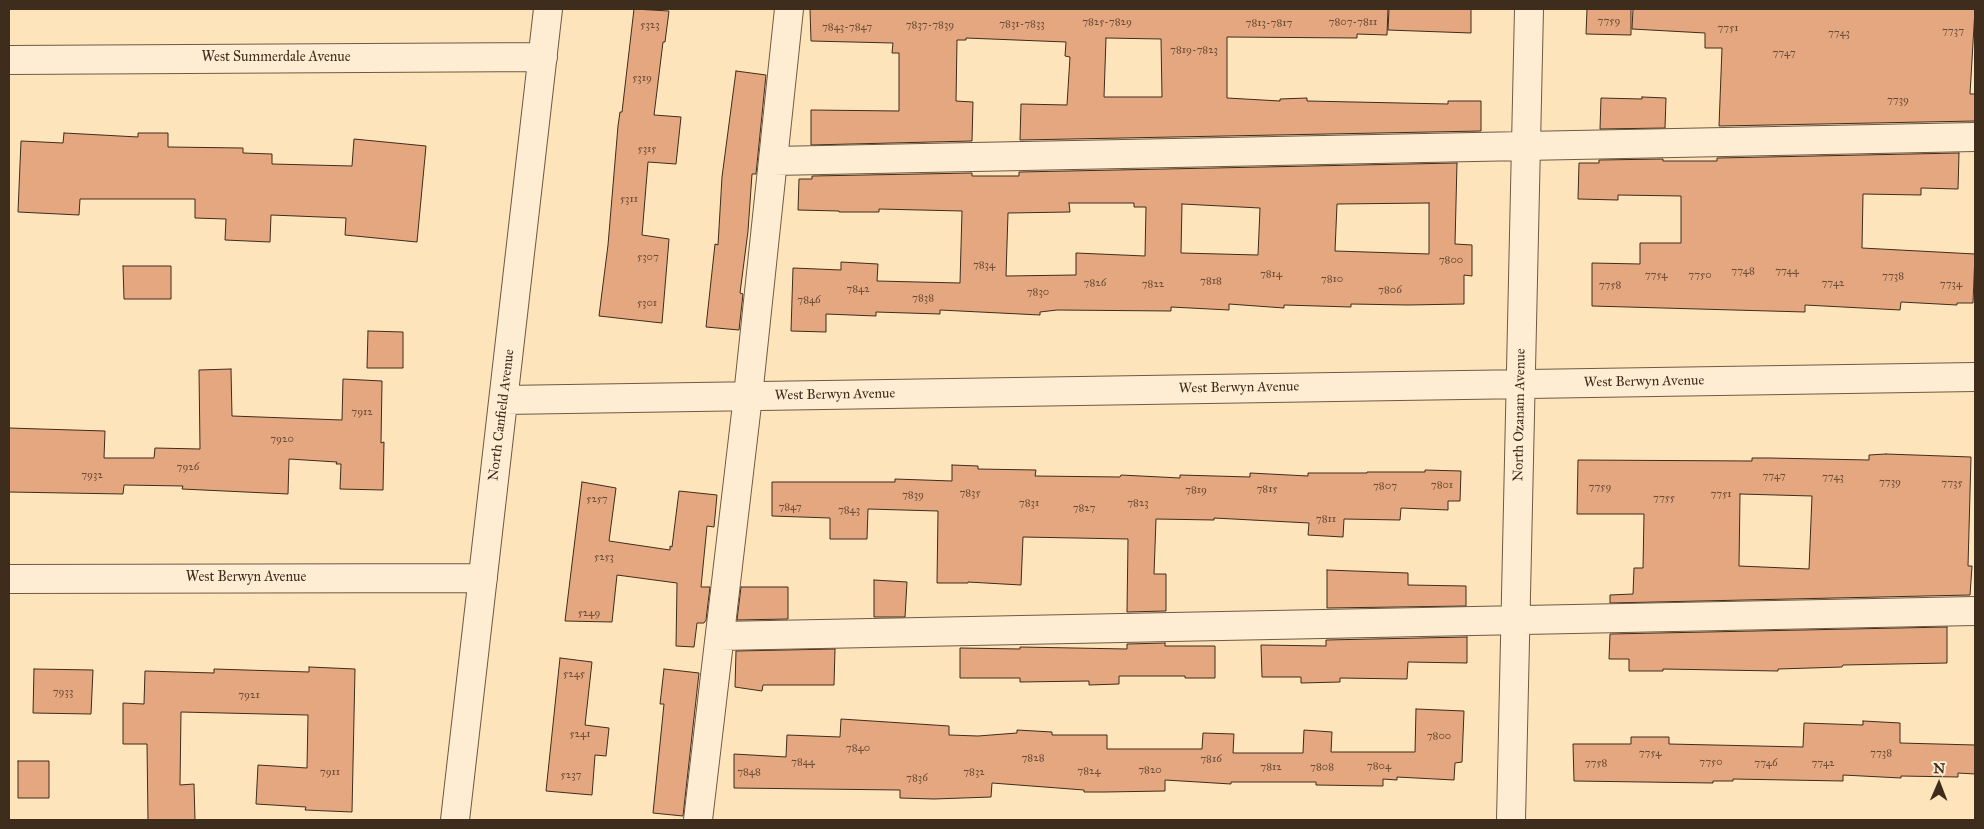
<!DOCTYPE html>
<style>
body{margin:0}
#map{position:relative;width:1984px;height:829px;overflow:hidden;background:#fee4bb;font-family:"IM FELL Great Primer",serif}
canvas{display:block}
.frame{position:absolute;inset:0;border:10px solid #3e2c1c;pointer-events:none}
.north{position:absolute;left:1914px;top:759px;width:50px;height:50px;-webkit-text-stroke:4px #feedd3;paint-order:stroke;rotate:1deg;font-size:14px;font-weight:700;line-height:20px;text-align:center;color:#3e2c1c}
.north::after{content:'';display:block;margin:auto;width:18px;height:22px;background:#3e2c1c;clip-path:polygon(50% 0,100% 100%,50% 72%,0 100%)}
</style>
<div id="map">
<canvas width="1984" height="829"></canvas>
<div class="frame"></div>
<div class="north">N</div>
</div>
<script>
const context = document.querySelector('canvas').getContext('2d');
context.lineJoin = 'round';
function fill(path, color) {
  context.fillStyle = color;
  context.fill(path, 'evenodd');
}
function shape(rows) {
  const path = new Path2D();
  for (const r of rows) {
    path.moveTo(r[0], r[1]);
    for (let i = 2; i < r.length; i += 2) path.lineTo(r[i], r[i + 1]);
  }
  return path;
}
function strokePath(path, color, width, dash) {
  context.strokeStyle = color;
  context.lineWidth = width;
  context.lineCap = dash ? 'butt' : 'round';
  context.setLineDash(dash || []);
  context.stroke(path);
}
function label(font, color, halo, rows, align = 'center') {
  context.font = font + ' "IM FELL Great Primer",serif';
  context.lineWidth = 4.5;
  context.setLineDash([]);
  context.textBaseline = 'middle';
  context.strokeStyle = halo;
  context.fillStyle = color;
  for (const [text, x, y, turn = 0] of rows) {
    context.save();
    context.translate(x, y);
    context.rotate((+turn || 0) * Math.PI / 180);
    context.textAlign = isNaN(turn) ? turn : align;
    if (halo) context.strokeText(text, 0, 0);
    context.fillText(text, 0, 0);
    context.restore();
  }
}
const building = shape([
 [634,9,669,11,665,42,663,42,654,115,681,117,676,164,648,162,642,235,669,239,662,323,599,316,608,245,618,126,620,112,622,112,634,9],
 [810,9,1388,9,1387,35,1357,34,1357,38,1227,37,1227,98,1280,101,1280,99,1307,98,1307,101,1448,104,1448,101,1481,101,1481,131,1020,140,1021,104,1067,105,1070,57,1065,56,1066,42,966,38,966,40,957,40,956,101,973,102,972,141,811,145,811,110,899,111,899,53,892,53,893,43,811,41,810,9],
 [1106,38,1161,39,1162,97,1104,97,1106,38],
 [1389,9,1471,9,1471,33,1388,30,1389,9],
 [1587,9,1631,9,1631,35,1586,34,1587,9],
 [1633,9,1975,9,1970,94,1975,94,1975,121,1719,126,1722,48,1705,48,1705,33,1632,29,1633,9],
 [736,71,766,75,756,174,752,174,748,231,740,293,743,294,739,330,706,327,715,244,718,245,722,177,736,71],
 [1642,97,1666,98,1665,128,1600,129,1601,98,1642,99,1642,97],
 [64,133,138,137,138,133,168,133,168,147,243,148,243,153,272,154,272,164,352,166,354,139,426,146,417,242,345,235,346,218,271,215,270,242,225,240,226,219,195,218,195,199,80,199,79,215,18,212,21,141,63,143,64,133],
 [1959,153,1958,189,1921,188,1921,195,1863,194,1862,248,1975,254,1973,303,1957,303,1957,305,1901,302,1900,310,1805,305,1805,312,1592,306,1592,263,1640,264,1640,243,1681,243,1681,196,1618,195,1618,200,1578,199,1579,163,1599,163,1599,160,1663,159,1663,161,1717,161,1717,158,1959,153],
 [1457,163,1455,244,1472,245,1472,276,1464,275,1464,304,1408,305,1351,304,1351,307,1284,305,1284,308,1229,304,1229,310,1171,307,1171,311,1057,310,1040,312,1040,315,940,310,940,314,876,312,876,316,826,314,826,332,791,331,793,268,841,270,841,262,878,264,877,281,960,283,962,211,879,209,879,212,839,212,839,211,798,210,799,179,812,179,812,176,972,173,972,176,1019,176,1019,172,1457,163],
 [1069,203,1134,203,1134,207,1146,207,1145,256,1076,253,1076,275,1006,276,1008,213,1070,212,1069,203],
 [1429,203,1429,254,1335,251,1337,204,1429,203],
 [1182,204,1260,208,1258,255,1181,253,1182,204],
 [123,266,171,266,171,299,124,299,123,266],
 [368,331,403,332,403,368,367,368,368,331],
 [231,369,232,416,342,420,343,379,382,381,381,443,384,442,383,490,340,489,341,464,336,464,337,462,289,459,288,494,182,489,183,486,124,485,123,494,9,492,9,428,105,431,104,458,154,458,155,448,200,449,199,370,231,369],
 [1886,454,1971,457,1968,566,1972,566,1970,595,1610,603,1610,595,1633,594,1634,568,1643,568,1644,514,1577,514,1578,460,1752,461,1752,458,1770,458,1869,460,1869,455,1886,454],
 [1740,494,1812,496,1809,569,1739,566,1740,494],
 [952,465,978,466,978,469,1036,470,1035,476,1120,477,1121,475,1180,478,1180,475,1250,477,1250,473,1308,476,1308,473,1367,473,1367,472,1425,472,1425,470,1461,471,1460,501,1448,501,1448,510,1401,508,1400,520,1344,519,1343,537,1308,535,1309,523,1214,518,1214,520,1156,519,1154,574,1166,574,1166,611,1127,612,1128,539,1023,537,1021,585,968,582,968,583,937,583,938,511,868,509,867,539,830,539,830,518,772,516,772,482,895,482,895,479,952,481,952,465],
 [582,482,616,488,609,541,670,550,670,546,672,547,679,491,717,495,714,527,707,526,701,587,710,587,706,620,704,623,697,623,694,647,676,646,677,583,617,575,612,622,565,621,582,482],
 [1327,570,1408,573,1408,585,1466,586,1466,606,1327,608,1327,570],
 [874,580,907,582,905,617,874,617,874,580],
 [741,587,788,587,788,619,737,620,741,587],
 [1947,627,1947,663,1843,665,1842,667,1778,669,1778,671,1663,669,1663,671,1629,671,1629,659,1609,659,1610,634,1947,627],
 [1467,637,1467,663,1408,662,1407,679,1340,678,1340,682,1301,683,1301,677,1262,677,1261,645,1326,646,1326,640,1467,637],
 [1165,643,1165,646,1215,646,1215,678,1185,678,1185,676,1119,676,1119,684,1089,685,1089,681,1020,682,1020,678,960,678,960,648,1020,649,1020,647,1127,649,1127,644,1165,643],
 [835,649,834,685,763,685,762,691,735,687,736,651,835,649],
 [560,658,592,662,585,725,609,728,606,756,595,755,592,795,546,791,560,658],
 [309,667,355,669,352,812,305,810,306,807,256,804,258,765,307,768,308,715,181,712,180,785,194,784,195,820,148,820,147,744,123,744,123,703,144,704,145,671,214,673,214,669,309,672,309,667],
 [34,669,93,670,91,714,33,713,34,669],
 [664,669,699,673,683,816,653,813,664,704,660,704,664,669],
 [1416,709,1464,711,1462,762,1455,763,1454,780,1397,777,1397,780,1383,779,1383,786,1316,785,1316,782,1231,782,1231,784,1165,780,1165,791,1105,792,1084,792,1084,790,992,783,991,797,934,799,900,798,900,790,734,788,734,754,786,757,787,735,840,737,841,719,949,726,949,735,978,736,1017,733,1017,730,1052,732,1052,735,1107,735,1107,749,1202,749,1203,733,1234,734,1233,753,1303,753,1304,730,1332,732,1331,752,1415,752,1416,709],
 [1863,721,1900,723,1900,743,1975,745,1975,774,1958,773,1958,777,1901,776,1901,778,1843,775,1843,781,1733,779,1733,781,1713,781,1713,783,1574,781,1573,744,1631,744,1631,737,1669,737,1669,744,1803,747,1804,723,1863,725,1863,721],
 [18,761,49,761,49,798,18,798,18,761]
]);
const minor = shape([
 [9,60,543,57],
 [773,161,1975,137],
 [504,400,1975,377],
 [9,579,483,578],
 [720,636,1975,611],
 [455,820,548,9],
 [698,820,748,396,789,9],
 [1511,820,1529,9]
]);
const numberNames = [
 ["7759",1609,21],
 ["7825-7829",1107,22],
 ["7807-7811",1353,22],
 ["7813-7817",1269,23],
 ["7831-7833",1022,24],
 ["5323",650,25],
 ["7837-7839",930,25],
 ["7843-7847",847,27],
 ["7751",1728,28],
 ["7737",1953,31],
 ["7743",1839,33],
 ["7819-7823",1194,50],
 ["7747",1784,53],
 ["5319",642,78],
 ["7739",1898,100],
 ["5315",647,149],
 ["5311",629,199],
 ["5307",648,257],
 ["7800",1451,260],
 ["7834",984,265],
 ["7748",1743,271],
 ["7744",1787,271],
 ["7814",1271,274],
 ["7754",1656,275],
 ["7750",1700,275],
 ["7738",1893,276],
 ["7810",1332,279],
 ["7818",1211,281],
 ["7826",1095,283],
 ["7742",1833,283],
 ["7822",1153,284],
 ["7734",1951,284],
 ["7758",1610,285],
 ["7842",858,289],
 ["7806",1390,290],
 ["7830",1038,292],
 ["7838",923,298],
 ["7846",809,300],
 ["5301",647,303],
 ["7912",362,412],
 ["7920",282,439],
 ["7926",188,467],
 ["7932",92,475],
 ["7747",1774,476],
 ["7743",1833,477],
 ["7739",1890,482],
 ["7735",1952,483],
 ["7801",1442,485],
 ["7807",1385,486],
 ["7759",1600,487],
 ["7815",1267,489],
 ["7819",1196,490],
 ["7835",970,493],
 ["7751",1721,494],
 ["7839",913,495],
 ["7755",1664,498],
 ["5257",597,499],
 ["7831",1029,503],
 ["7823",1138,503],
 ["7847",790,507],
 ["7827",1084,508],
 ["7843",849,510],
 ["7811",1326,519],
 ["5253",604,557],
 ["5249",589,613],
 ["5245",574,674],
 ["7933",63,692],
 ["7921",249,695],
 ["5241",580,734],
 ["7800",1439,736],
 ["7840",858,748],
 ["7754",1650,753],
 ["7738",1881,753],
 ["7828",1033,758],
 ["7816",1211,759],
 ["7844",803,762],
 ["7750",1711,762],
 ["7758",1596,763],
 ["7746",1766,763],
 ["7742",1823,763],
 ["7804",1379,766],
 ["7812",1271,767],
 ["7808",1322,767],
 ["7820",1150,770],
 ["7824",1089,771],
 ["7911",330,772],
 ["7848",749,772],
 ["7832",974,772],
 ["5237",571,775],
 ["7836",917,778]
];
const streetNames = [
 ["West Summerdale Avenue",276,58],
 ["West Berwyn Avenue",1644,382,-1],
 ["West Berwyn Avenue",1239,388,-1],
 ["West Berwyn Avenue",835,395,-1],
 ["North Canfield Avenue",502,415,-83],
 ["North Ozanam Avenue",1520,415,-89],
 ["West Berwyn Avenue",246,578]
];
fill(building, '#e5a780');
strokePath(building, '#3e2c1c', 1);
strokePath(minor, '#6e5a44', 30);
strokePath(minor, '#feedd3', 28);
label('11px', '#684b35', null, numberNames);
label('14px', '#3e2c1c', '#feedd3', streetNames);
</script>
